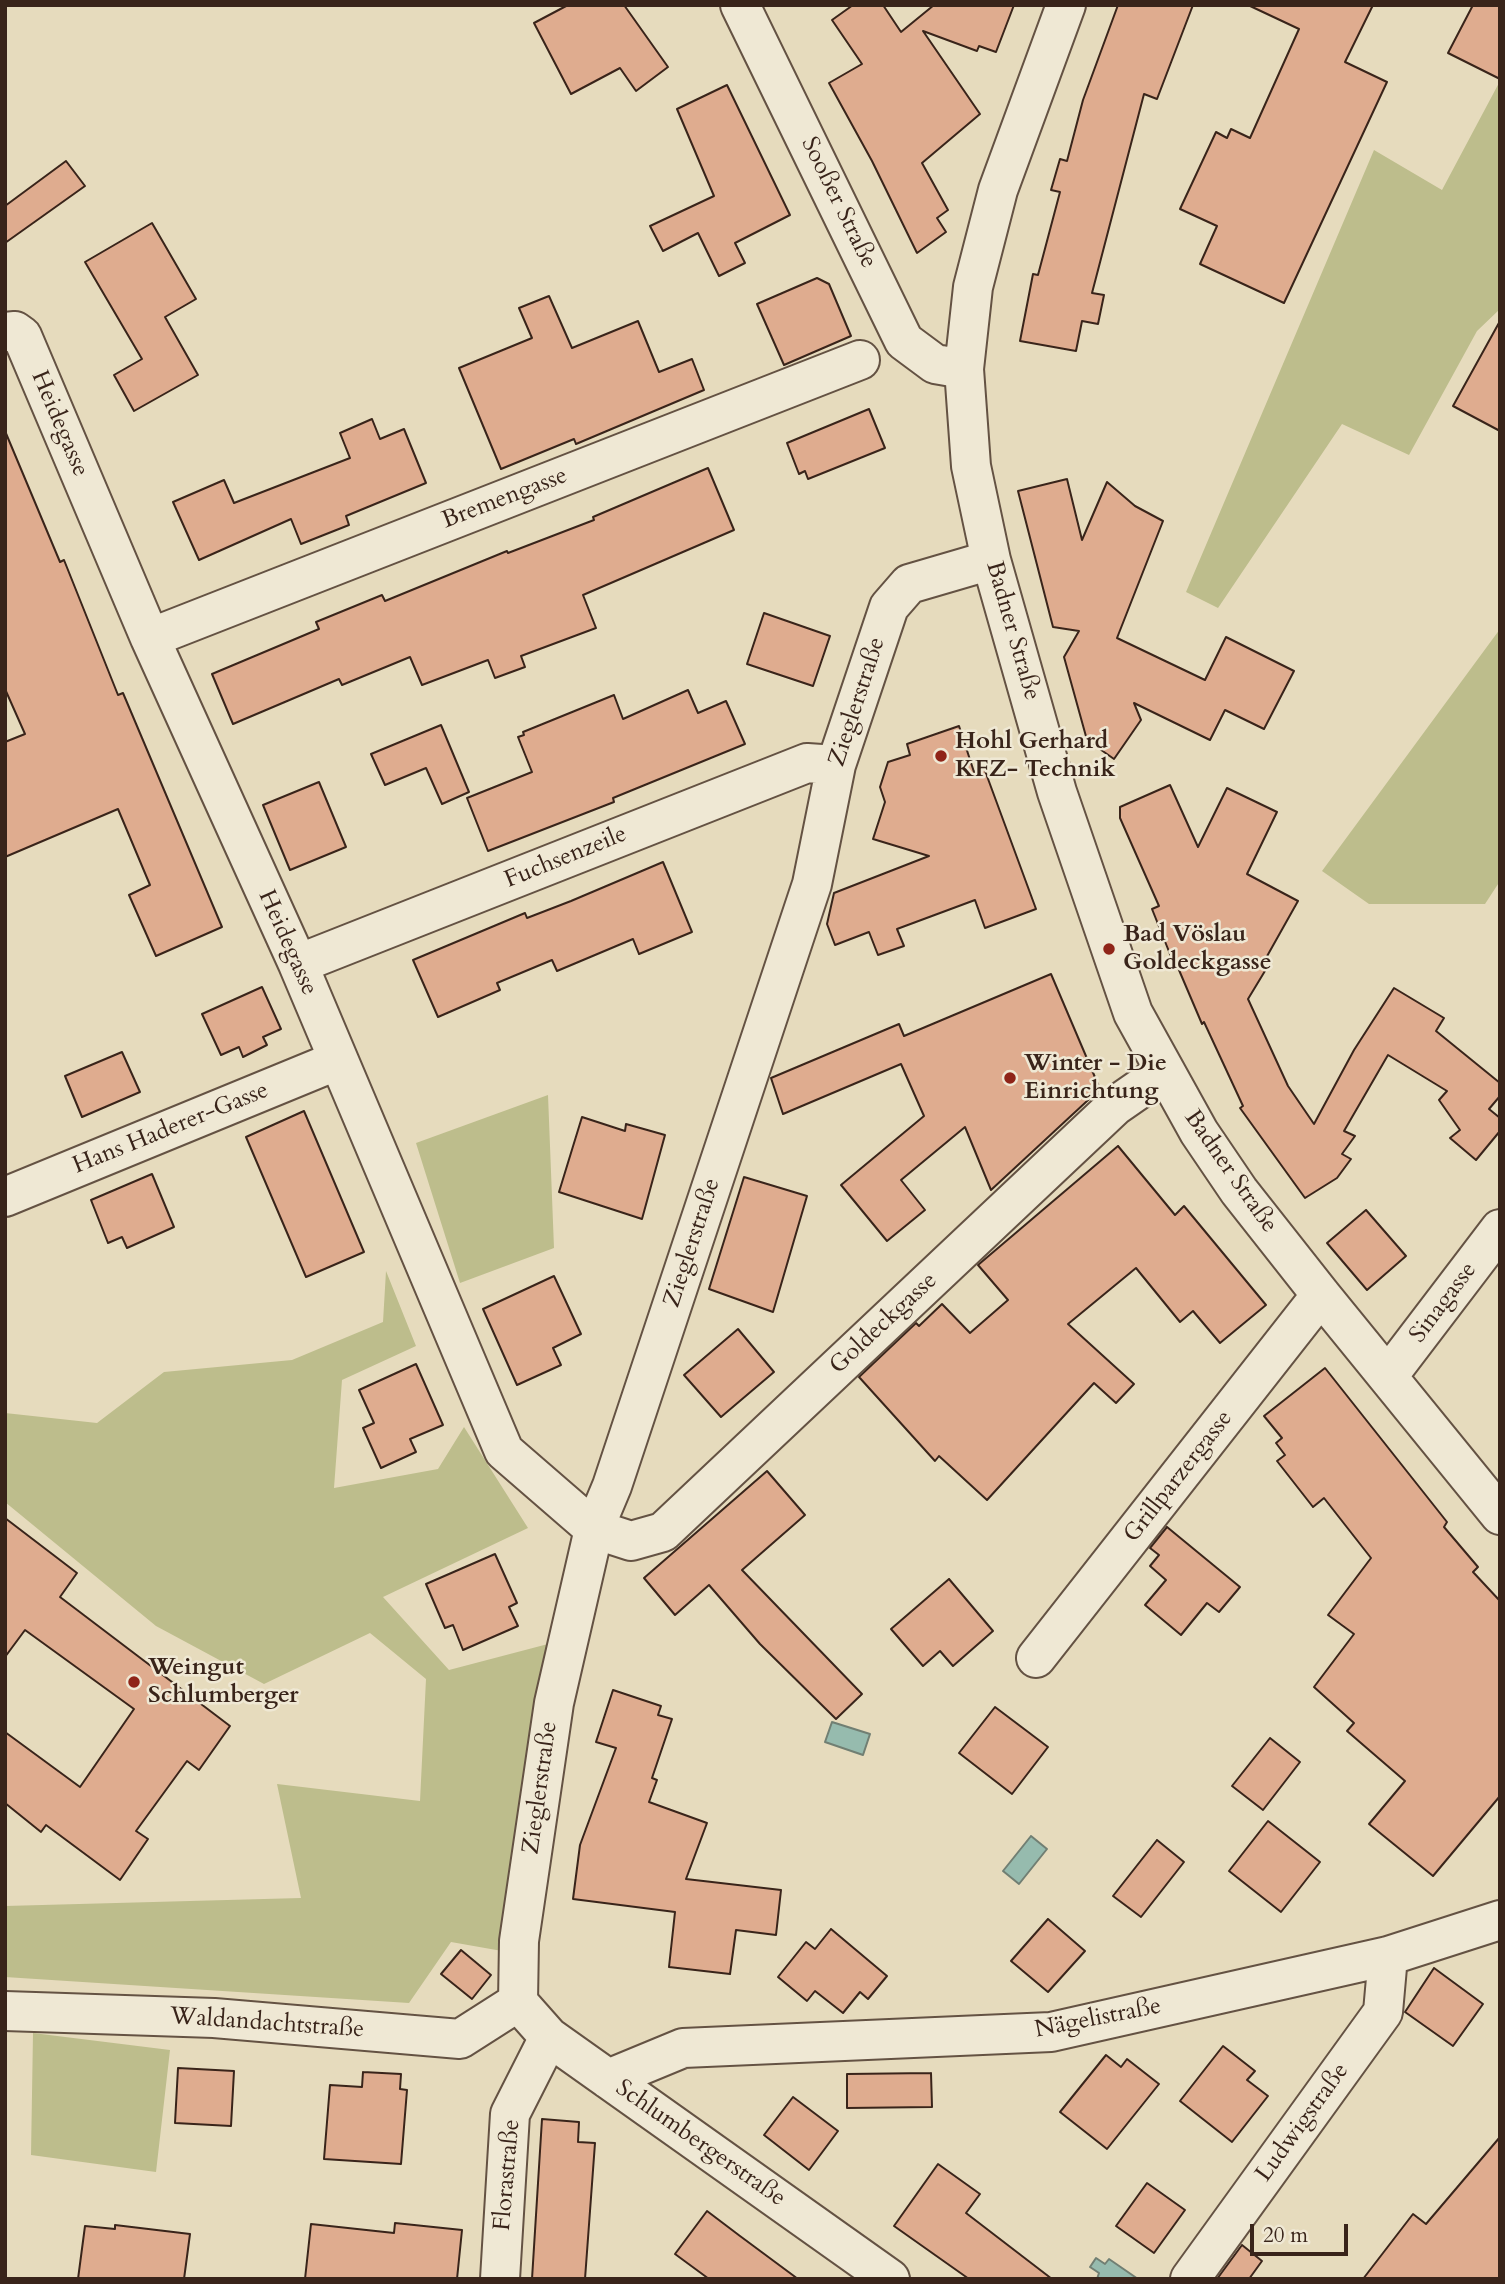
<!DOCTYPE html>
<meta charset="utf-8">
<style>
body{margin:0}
#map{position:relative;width:1505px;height:2284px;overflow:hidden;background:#e6dbbd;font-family:Cardo,serif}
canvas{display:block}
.frame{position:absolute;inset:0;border:7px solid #39241a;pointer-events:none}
.scale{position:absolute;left:1250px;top:2224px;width:98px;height:32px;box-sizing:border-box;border:4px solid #39241a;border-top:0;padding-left:9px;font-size:21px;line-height:24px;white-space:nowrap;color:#39241a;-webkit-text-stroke:5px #efe8d4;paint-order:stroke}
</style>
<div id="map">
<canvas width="1505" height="2284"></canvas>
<div class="frame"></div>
<div class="scale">20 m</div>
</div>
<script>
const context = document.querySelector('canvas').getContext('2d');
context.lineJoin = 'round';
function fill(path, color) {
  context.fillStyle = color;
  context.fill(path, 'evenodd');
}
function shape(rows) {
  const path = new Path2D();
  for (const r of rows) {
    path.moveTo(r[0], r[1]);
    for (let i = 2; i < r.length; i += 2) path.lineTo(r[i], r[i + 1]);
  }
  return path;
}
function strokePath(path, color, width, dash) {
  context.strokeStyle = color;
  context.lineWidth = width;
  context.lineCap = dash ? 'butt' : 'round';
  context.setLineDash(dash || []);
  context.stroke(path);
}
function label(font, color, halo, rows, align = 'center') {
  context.font = font + ' Cardo,serif';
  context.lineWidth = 5;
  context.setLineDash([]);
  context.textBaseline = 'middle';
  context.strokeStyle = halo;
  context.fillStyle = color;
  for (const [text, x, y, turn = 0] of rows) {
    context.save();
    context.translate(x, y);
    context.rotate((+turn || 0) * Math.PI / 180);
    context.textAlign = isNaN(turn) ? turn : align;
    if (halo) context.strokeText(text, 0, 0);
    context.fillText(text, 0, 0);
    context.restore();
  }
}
const green = shape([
 [1500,81,1500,309,1477,331,1409,455,1342,424,1218,608,1186,592,1374,150,1442,190],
 [1500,629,1500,881,1485,904,1369,904,1322,871],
 [548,1095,554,1248,460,1283,416,1143],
 [386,1271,416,1346,342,1380,334,1488,438,1469,464,1427,528,1528,383,1597,449,1670,548,1644,502,1951,451,1942,409,2003,5,1977,5,1906,301,1898,277,1784,420,1801,426,1679,370,1633,264,1684,156,1626,5,1502,5,1413,97,1423,164,1372,292,1360,383,1322],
 [33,2033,170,2050,156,2172,31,2155]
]);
const water = shape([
 [832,1722,870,1734,863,1755,825,1742,832,1722],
 [1031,1836,1047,1849,1019,1884,1003,1871,1031,1836],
 [1096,2258,1105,2264,1109,2259,1138,2279,1097,2279,1099,2273,1090,2267,1096,2258]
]);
const building = shape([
 [568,5,624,5,668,67,636,91,620,68,571,94,534,23,568,5],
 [853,5,883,5,901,32,934,5,1014,5,996,52,979,46,977,51,923,31,980,114,922,163,948,210,937,218,946,232,917,253,872,161,829,83,862,64,832,20,853,5],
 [1118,5,1193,5,1157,99,1144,94,1092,293,1104,295,1098,324,1082,321,1076,351,1020,341,1033,274,1038,275,1060,192,1051,190,1060,159,1067,161,1083,100,1118,5],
 [1248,5,1373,5,1345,62,1387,82,1284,303,1200,264,1217,226,1180,209,1216,132,1227,138,1231,129,1250,138,1299,29,1248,5],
 [1473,5,1500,5,1500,79,1448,53,1473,5],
 [727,85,790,215,735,243,745,263,719,276,698,233,663,251,650,226,714,196,677,109,727,85],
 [66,161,85,186,5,243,5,206,66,161],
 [152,223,196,299,165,317,198,375,134,411,114,375,142,359,85,262,152,223],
 [817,278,829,284,851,336,784,365,757,304,817,278],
 [549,296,572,348,638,321,659,372,692,359,704,390,576,444,574,439,501,469,459,368,532,338,519,308,549,296],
 [1500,321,1500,431,1453,406,1500,321],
 [869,409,885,448,808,479,805,471,799,474,787,443,869,409],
 [372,419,380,439,404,429,426,483,346,516,349,525,301,544,291,519,199,560,173,502,224,480,234,503,350,458,340,433,372,419],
 [5,431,60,562,64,560,118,695,123,693,222,927,156,956,129,895,150,885,118,809,5,857,5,742,25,734,5,689,5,431],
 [708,468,734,530,583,595,596,628,521,656,525,667,495,678,488,660,422,685,410,657,342,685,339,679,233,724,212,674,319,629,316,622,382,595,385,601,507,551,508,553,594,520,593,517,708,468],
 [1067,479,1082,540,1107,482,1135,506,1163,521,1117,638,1205,680,1226,637,1294,671,1264,729,1225,710,1210,740,1134,703,1141,720,1114,759,1087,740,1064,657,1079,631,1053,627,1018,491,1067,479],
 [764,613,830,636,813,686,747,664,764,613],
 [688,690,698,713,726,701,745,744,613,798,614,802,488,851,467,798,532,772,518,737,524,735,523,732,614,695,623,719,688,690],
 [441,725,469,792,442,804,426,768,385,785,371,754,441,725],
 [959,726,974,772,984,768,1036,909,985,928,975,900,897,929,904,946,878,955,869,932,835,945,827,924,834,893,929,856,873,839,885,802,880,787,888,762,910,755,907,744,959,726],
 [319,782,346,847,290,870,263,805,319,782],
 [1170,785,1198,847,1227,788,1277,812,1247,874,1298,901,1266,958,1271,961,1248,999,1288,1086,1314,1124,1354,1050,1394,988,1444,1018,1436,1031,1500,1083,1500,1096,1489,1109,1500,1118,1500,1131,1476,1160,1450,1138,1460,1130,1439,1100,1447,1091,1388,1055,1344,1131,1355,1136,1342,1154,1351,1159,1337,1178,1305,1198,1240,1108,1243,1106,1204,1022,1202,1024,1176,963,1174,964,1152,909,1159,906,1120,818,1120,807,1170,785],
 [663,862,692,932,639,954,633,939,557,971,552,960,497,983,500,990,438,1017,413,960,525,913,527,918,571,901,663,862],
 [1051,974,1100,1089,991,1190,965,1127,901,1180,925,1210,887,1241,841,1185,924,1116,901,1064,783,1114,771,1078,899,1024,904,1036,1051,974],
 [262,987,281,1029,263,1037,267,1045,243,1057,239,1047,221,1055,202,1014,262,987],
 [122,1052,140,1092,82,1117,65,1076,122,1052],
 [304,1111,364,1252,306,1277,246,1137,304,1111],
 [582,1117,625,1131,626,1124,665,1135,642,1219,559,1192,582,1117],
 [1118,1146,1175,1215,1184,1206,1266,1305,1220,1343,1193,1311,1180,1322,1136,1268,1068,1324,1134,1384,1116,1403,1094,1383,987,1500,939,1456,935,1461,859,1377,916,1323,919,1326,942,1304,970,1333,1008,1300,978,1265,1118,1146],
 [152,1174,174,1227,127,1248,122,1237,108,1243,91,1200,152,1174],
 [744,1177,807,1196,773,1312,709,1289,744,1177],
 [1366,1210,1406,1256,1367,1290,1327,1243,1366,1210],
 [554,1276,581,1334,553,1348,561,1365,517,1385,483,1309,554,1276],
 [738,1329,774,1372,721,1417,684,1375,738,1329],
 [416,1364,443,1425,410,1439,416,1452,381,1468,363,1428,374,1423,359,1390,416,1364],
 [1325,1368,1447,1522,1444,1527,1478,1567,1473,1572,1500,1601,1500,1796,1433,1876,1369,1824,1405,1781,1347,1731,1354,1723,1314,1687,1354,1634,1328,1615,1371,1558,1324,1498,1313,1507,1277,1461,1285,1455,1276,1443,1282,1438,1264,1416,1325,1368],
 [767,1471,805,1515,742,1570,862,1694,836,1719,760,1644,709,1585,675,1615,644,1578,767,1471],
 [5,1518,77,1573,60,1597,230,1726,199,1770,187,1761,136,1831,148,1839,120,1880,46,1825,41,1832,5,1803,5,1732,80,1787,134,1709,25,1630,5,1657,5,1518],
 [1167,1527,1240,1587,1219,1612,1207,1603,1181,1635,1145,1605,1166,1580,1150,1566,1159,1555,1150,1548,1167,1527],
 [495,1554,517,1603,509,1607,518,1626,463,1650,453,1625,445,1628,426,1584,495,1554],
 [949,1579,993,1631,953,1666,940,1651,923,1666,891,1629,949,1579],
 [613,1690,661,1706,658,1715,672,1719,652,1778,657,1780,649,1802,707,1823,686,1879,781,1890,776,1935,736,1930,730,1974,669,1967,675,1912,573,1899,580,1845,616,1748,596,1742,613,1690],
 [995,1707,1048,1747,1012,1794,959,1753,995,1707],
 [1270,1738,1300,1762,1263,1810,1232,1786,1270,1738],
 [1268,1821,1320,1862,1281,1912,1229,1871,1268,1821],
 [1157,1840,1184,1862,1141,1917,1113,1896,1157,1840],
 [1048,1919,1085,1951,1048,1992,1011,1961,1048,1919],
 [831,1929,887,1976,868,1999,860,1992,843,2013,815,1991,807,2001,778,1977,806,1942,815,1949,831,1929],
 [461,1950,491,1975,472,1999,441,1974,461,1950],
 [1434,1968,1483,2004,1453,2046,1405,2012,1434,1968],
 [1223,2046,1255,2071,1247,2080,1268,2096,1232,2142,1180,2101,1223,2046],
 [1106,2055,1121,2067,1127,2059,1159,2084,1107,2149,1060,2112,1106,2055],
 [178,2068,234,2071,231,2126,175,2123,178,2068],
 [363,2072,401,2074,400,2089,407,2090,401,2164,324,2159,330,2085,362,2087,363,2072],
 [931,2073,932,2107,847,2108,847,2074,931,2073],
 [793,2097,838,2131,809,2170,764,2135,793,2097],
 [542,2119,579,2122,578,2142,595,2143,585,2279,532,2279,542,2119],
 [1500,2137,1500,2279,1363,2279,1413,2214,1426,2224,1500,2137],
 [938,2164,980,2194,966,2213,1052,2279,969,2279,894,2226,938,2164],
 [1147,2183,1185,2210,1154,2253,1116,2226,1147,2183],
 [707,2211,740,2236,798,2279,709,2279,675,2254,707,2211],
 [395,2223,462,2230,457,2279,305,2279,311,2224,394,2233,395,2223],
 [115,2225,190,2234,184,2279,78,2279,85,2226,115,2229,115,2225],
 [1242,2245,1262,2261,1249,2279,1217,2279,1242,2245]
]);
const minor = shape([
 [740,5,904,341,935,364,964,369],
 [1066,5,998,190,973,287,964,369,971,466,991,560,1057,792,1133,1013,1199,1132,1239,1191,1321,1295,1500,1515],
 [5,332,15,331,22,336,150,638,298,964,504,1451,594,1529,631,1541,663,1532,1115,1106,1164,1072],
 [150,638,860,360],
 [298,964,807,763,836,765],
 [5,1197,336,1061],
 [1388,1376,1500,1229],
 [1036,1658,1321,1295],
 [518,2002,519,1941,554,1703,594,1529,612,1486,812,884,836,765,889,607,909,584,991,560],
 [518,2002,549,2037,890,2279],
 [5,2011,214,2018,460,2039,518,2002],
 [608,2079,683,2048,1051,2032,1388,1956,1500,1920],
 [500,2279,510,2114,549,2037],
 [1190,2279,1383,2012,1388,1956]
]);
const markers = [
 [941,756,7,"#8f2418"],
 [1109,949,7,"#8f2418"],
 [1010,1078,7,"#8f2418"],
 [134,1682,7,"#8f2418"]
];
const streetNames = [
 ["Sooßer Straße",838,203,64],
 ["Heidegasse",59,424,67],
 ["Bremengasse",505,499,-21],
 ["Badner Straße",1012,631,74],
 ["Zieglerstraße",858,702,-72],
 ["Fuchsenzeile",566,858,-22],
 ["Heidegasse",287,943,66],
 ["Hans Haderer-Gasse",171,1129,-22],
 ["Badner Straße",1230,1172,55],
 ["Zieglerstraße",693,1243,-72],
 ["Sinagasse",1444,1303,-53],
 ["Goldeckgasse",884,1324,-43],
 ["Grillparzergasse",1179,1477,-52],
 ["Zieglerstraße",541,1788,-82],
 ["Nägelistraße",1098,2019,-11],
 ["Waldandachtstraße",267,2024,4],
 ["Ludwigstraße",1303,2123,-54],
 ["Schlumbergerstraße",700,2144,35],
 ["Florastraße",508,2175,-85]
];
const poiNames = [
 ["Hohl Gerhard",955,742],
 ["KFZ- Technik",955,770],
 ["Bad Vöslau",1123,935],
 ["Goldeckgasse",1123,963],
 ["Winter - Die",1024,1064],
 ["Einrichtung",1024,1092],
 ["Weingut",148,1668],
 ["Schlumberger",148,1696]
];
fill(green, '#bdbd8c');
fill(water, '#96bbae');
strokePath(water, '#717f73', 2);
fill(building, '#dfac8f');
strokePath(building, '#39241a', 2);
strokePath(minor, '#645243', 42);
strokePath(minor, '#efe8d4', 38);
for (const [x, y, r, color] of markers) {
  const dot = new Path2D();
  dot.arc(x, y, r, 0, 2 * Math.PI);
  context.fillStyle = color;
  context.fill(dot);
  strokePath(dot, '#efe8d4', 2.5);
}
label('24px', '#39241a', '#efe8d4', streetNames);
label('bold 24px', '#39241a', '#efe8d4', poiNames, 'left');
</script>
